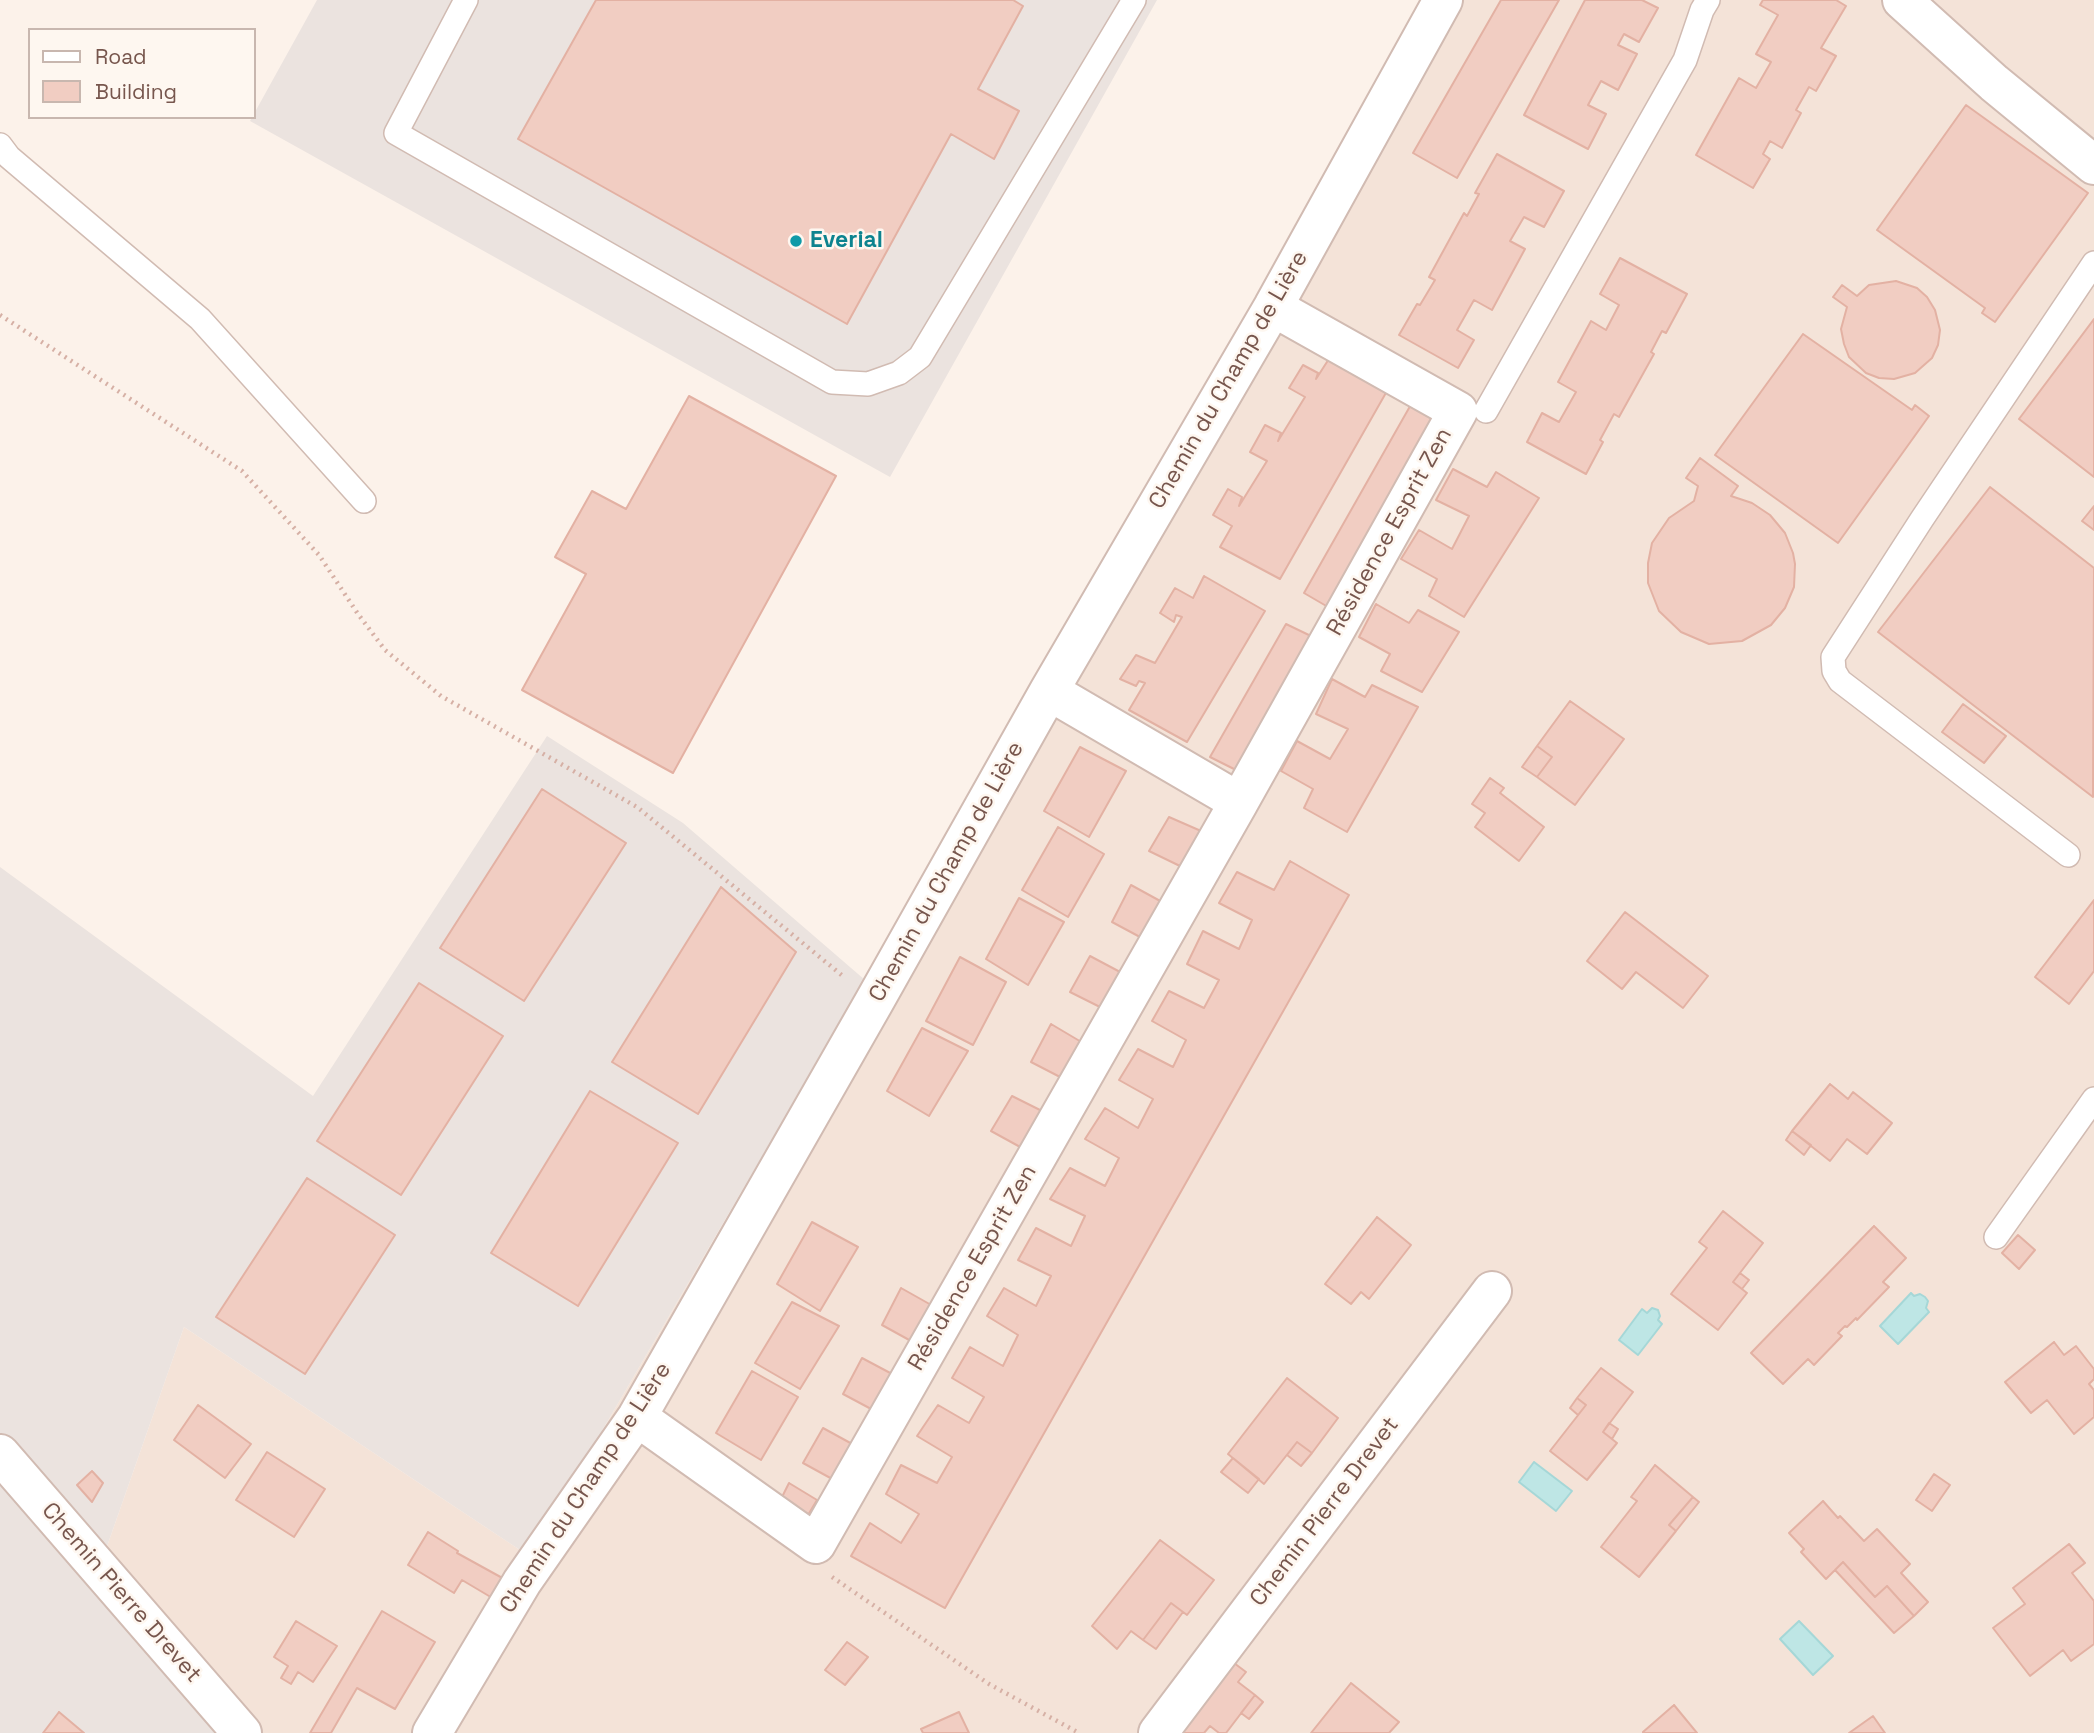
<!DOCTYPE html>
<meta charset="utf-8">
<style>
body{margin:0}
#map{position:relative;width:2094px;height:1733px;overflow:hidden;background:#fcf2ea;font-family:"Space Grotesk",sans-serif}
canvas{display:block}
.legend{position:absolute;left:28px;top:28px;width:228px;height:91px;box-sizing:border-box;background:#fef7f0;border:2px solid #c8b7af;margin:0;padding:9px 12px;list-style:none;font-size:21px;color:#77564d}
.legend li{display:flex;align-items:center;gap:14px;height:35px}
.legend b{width:35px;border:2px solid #c8b7af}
</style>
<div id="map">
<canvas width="2094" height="1733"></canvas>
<ul class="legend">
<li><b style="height:9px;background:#fff"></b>Road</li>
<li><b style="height:19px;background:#f1cdc2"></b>Building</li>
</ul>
</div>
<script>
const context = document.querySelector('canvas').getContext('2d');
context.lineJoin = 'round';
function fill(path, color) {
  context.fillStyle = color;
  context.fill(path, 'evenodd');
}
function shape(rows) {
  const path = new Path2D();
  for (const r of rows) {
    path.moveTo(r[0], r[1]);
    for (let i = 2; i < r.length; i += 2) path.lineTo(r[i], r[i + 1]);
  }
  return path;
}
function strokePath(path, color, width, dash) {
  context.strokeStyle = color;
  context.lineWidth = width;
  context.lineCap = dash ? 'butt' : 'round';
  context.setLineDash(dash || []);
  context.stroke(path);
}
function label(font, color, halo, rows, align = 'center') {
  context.font = font + ' "Space Grotesk",sans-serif';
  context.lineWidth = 5;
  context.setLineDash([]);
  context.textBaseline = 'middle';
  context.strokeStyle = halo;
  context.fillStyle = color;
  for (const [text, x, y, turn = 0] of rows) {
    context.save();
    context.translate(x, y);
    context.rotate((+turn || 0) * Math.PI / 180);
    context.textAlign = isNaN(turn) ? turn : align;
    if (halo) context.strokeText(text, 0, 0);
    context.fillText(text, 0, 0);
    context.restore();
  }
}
const residential = shape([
 [1427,0,2094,0,2094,1733,236,1733,98,1572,184,1327,529,1556,865,980]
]);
const industrial = shape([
 [317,0,1157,0,890,477,250,121],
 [547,736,683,823,865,980,529,1556,184,1327,98,1572,236,1733,0,1733,0,867,313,1096]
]);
const water = shape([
 [1911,1293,1914,1296,1920,1294,1925,1297,1928,1301,1926,1308,1929,1312,1898,1344,1880,1326,1911,1293],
 [1652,1308,1658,1310,1660,1316,1658,1320,1662,1324,1638,1355,1619,1340,1642,1309,1647,1313,1652,1308],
 [1534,1462,1572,1491,1556,1511,1519,1482,1534,1462],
 [1799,1621,1833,1656,1813,1675,1780,1639,1799,1621]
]);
const building = shape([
 [596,0,1013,0,1023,6,978,89,1019,111,994,159,951,134,847,324,518,139,596,0],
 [1501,0,1559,0,1457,178,1413,153,1501,0],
 [1585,0,1642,0,1658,8,1639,42,1624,34,1618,45,1637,54,1618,90,1601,81,1588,105,1606,114,1588,149,1524,115,1585,0],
 [1763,0,1836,0,1846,6,1821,48,1836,56,1816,91,1809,87,1796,110,1801,113,1782,148,1770,141,1763,154,1770,159,1753,188,1696,155,1739,78,1756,88,1771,62,1756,54,1778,15,1760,5,1763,0],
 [1966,105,2088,193,1995,322,1982,313,1985,308,1877,230,1966,105],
 [1497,154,1564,191,1544,227,1524,217,1510,241,1525,249,1492,310,1474,300,1457,330,1474,340,1458,368,1399,335,1417,304,1420,305,1435,280,1429,277,1464,213,1467,216,1479,194,1475,193,1497,154],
 [1620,258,1687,294,1666,333,1662,331,1651,352,1654,354,1619,417,1614,414,1600,440,1603,442,1586,474,1527,442,1542,413,1559,422,1576,392,1558,382,1591,321,1606,330,1619,305,1600,294,1620,258],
 [1896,281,1917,288,1927,297,1935,310,1940,330,1938,345,1932,358,1915,373,1894,379,1879,378,1866,373,1849,357,1844,344,1841,329,1847,307,1833,297,1842,285,1857,296,1869,285,1896,281],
 [2094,319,2094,477,2019,419,2094,319],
 [1803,334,1912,410,1915,405,1929,416,1838,543,1715,455,1803,334],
 [1334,351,1391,384,1280,579,1220,547,1232,526,1213,515,1228,489,1242,497,1239,506,1267,461,1250,452,1265,425,1281,433,1278,441,1305,397,1289,388,1303,365,1318,373,1316,379,1334,351],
 [689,396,836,476,673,773,522,690,586,574,555,557,592,491,626,509,689,396],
 [1413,401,1438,413,1328,607,1304,593,1413,401],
 [1700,458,1738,486,1731,496,1752,503,1770,515,1785,533,1793,553,1795,564,1794,587,1785,608,1771,625,1742,641,1709,644,1681,632,1659,611,1648,583,1648,563,1652,543,1669,518,1694,501,1698,486,1686,478,1700,458],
 [1453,469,1487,487,1496,472,1539,498,1464,617,1429,596,1437,579,1401,559,1419,530,1452,549,1469,516,1436,500,1453,469],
 [1990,487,2094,568,2093,797,1878,632,1990,487],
 [2094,506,2094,530,2082,521,2094,506],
 [1204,576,1265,611,1187,742,1129,710,1145,683,1139,681,1136,686,1120,679,1136,655,1155,663,1182,617,1176,615,1174,622,1160,613,1175,588,1193,598,1204,576],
 [1376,604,1409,623,1418,610,1459,632,1422,692,1381,671,1390,654,1359,637,1376,604],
 [1286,624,1313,637,1238,771,1210,757,1286,624],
 [1332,679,1365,697,1372,685,1418,707,1347,832,1304,808,1313,789,1281,771,1297,741,1330,759,1348,729,1316,714,1332,679],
 [1570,701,1624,739,1575,805,1537,777,1552,757,1537,746,1570,701],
 [1963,704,2006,736,1984,763,1942,732,1963,704],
 [1537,746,1552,757,1537,777,1522,767,1537,746],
 [1080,747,1126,771,1089,837,1044,811,1080,747],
 [1490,778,1504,788,1500,793,1544,827,1519,861,1475,827,1485,813,1472,804,1490,778],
 [542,789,626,843,524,1001,440,948,542,789],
 [1169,817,1201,831,1182,867,1149,851,1169,817],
 [1058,827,1104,854,1068,917,1022,890,1058,827],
 [1290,861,1349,895,945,1608,851,1556,870,1523,901,1543,919,1514,886,1494,901,1465,937,1483,952,1457,917,1436,938,1405,969,1423,984,1397,952,1378,970,1347,1003,1366,1018,1335,987,1316,1004,1288,1036,1306,1051,1276,1018,1260,1036,1228,1071,1246,1085,1216,1050,1199,1070,1168,1105,1186,1119,1158,1085,1139,1105,1108,1138,1128,1153,1099,1119,1080,1138,1049,1173,1067,1186,1040,1152,1021,1169,991,1204,1008,1219,980,1187,964,1203,931,1239,949,1252,920,1219,903,1237,872,1274,890,1290,861],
 [1131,885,1162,902,1140,937,1112,922,1131,885],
 [721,887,796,952,698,1114,612,1062,721,887],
 [1019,898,1064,922,1028,985,986,959,1019,898],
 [2094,900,2094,971,2069,1004,2035,977,2094,900],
 [1625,912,1708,976,1683,1008,1636,972,1622,989,1587,961,1625,912],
 [1090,956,1122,973,1100,1007,1070,992,1090,956],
 [960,957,1006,982,973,1045,926,1021,960,957],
 [419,983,503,1036,401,1195,317,1141,419,983],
 [1051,1024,1083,1043,1062,1078,1031,1062,1051,1024],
 [922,1028,968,1051,929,1116,887,1091,922,1028],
 [1830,1084,1848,1099,1853,1092,1892,1123,1867,1154,1847,1139,1830,1161,1792,1131,1830,1084],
 [590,1091,678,1143,578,1306,491,1253,590,1091],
 [1012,1096,1044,1112,1022,1148,991,1131,1012,1096],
 [1792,1131,1811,1145,1804,1155,1786,1140,1792,1131],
 [307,1178,395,1235,305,1374,216,1317,307,1178],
 [1723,1211,1763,1243,1733,1282,1747,1293,1718,1330,1671,1294,1707,1248,1699,1242,1723,1211],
 [1377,1217,1411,1245,1369,1299,1361,1292,1351,1304,1325,1284,1377,1217],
 [812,1222,858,1247,820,1311,777,1284,812,1222],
 [1874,1226,1906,1258,1883,1282,1889,1287,1857,1320,1856,1318,1847,1327,1845,1326,1838,1333,1842,1336,1814,1365,1808,1359,1783,1384,1751,1353,1874,1226],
 [2018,1235,2035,1250,2019,1269,2002,1253,2018,1235],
 [1740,1273,1749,1280,1742,1289,1733,1282,1740,1273],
 [901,1288,933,1306,911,1341,882,1325,901,1288],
 [792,1302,839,1326,800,1389,755,1363,792,1302],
 [2054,1342,2064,1355,2076,1346,2094,1369,2094,1379,2089,1384,2094,1390,2094,1417,2074,1434,2047,1400,2031,1413,2005,1382,2054,1342],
 [862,1358,894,1375,873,1410,843,1394,862,1358],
 [1601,1368,1633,1392,1603,1432,1617,1443,1587,1480,1550,1451,1586,1405,1577,1398,1601,1368],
 [752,1371,798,1397,761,1460,716,1433,752,1371],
 [1287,1378,1338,1418,1312,1453,1297,1442,1264,1484,1228,1454,1287,1378],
 [1577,1398,1586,1405,1578,1415,1570,1408,1577,1398],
 [198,1405,251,1444,225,1478,174,1440,198,1405],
 [1609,1423,1618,1429,1612,1439,1603,1432,1609,1423],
 [823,1428,854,1445,834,1480,803,1463,823,1428],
 [1297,1442,1312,1453,1301,1466,1287,1455,1297,1442],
 [267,1452,325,1489,294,1537,236,1500,267,1452],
 [1233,1458,1259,1479,1248,1493,1221,1472,1233,1458],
 [1655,1465,1693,1497,1669,1525,1676,1531,1639,1577,1601,1547,1637,1501,1631,1497,1655,1465],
 [92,1471,103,1483,92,1502,77,1485,92,1471],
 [1934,1474,1950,1485,1932,1511,1916,1500,1934,1474],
 [789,1483,817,1500,808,1515,780,1501,789,1483],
 [1693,1497,1699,1502,1676,1531,1669,1525,1693,1497],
 [1823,1501,1838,1518,1840,1516,1864,1541,1877,1529,1910,1564,1901,1573,1928,1602,1914,1616,1887,1586,1875,1597,1843,1562,1826,1579,1801,1552,1804,1549,1789,1533,1823,1501],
 [428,1532,458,1551,457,1553,506,1580,494,1599,462,1580,454,1593,408,1565,428,1532],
 [1160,1540,1214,1580,1187,1615,1171,1603,1143,1640,1131,1631,1117,1649,1092,1626,1160,1540],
 [2069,1544,2085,1563,2072,1573,2094,1601,2094,1644,2071,1661,2063,1650,2030,1676,1993,1628,2025,1604,2013,1588,2069,1544],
 [1843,1562,1875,1597,1887,1586,1914,1616,1894,1633,1835,1570,1843,1562],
 [1171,1603,1183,1612,1156,1649,1143,1640,1171,1603],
 [382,1611,435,1642,395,1709,357,1688,331,1733,310,1733,382,1611],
 [296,1621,337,1646,313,1682,298,1672,291,1684,281,1678,288,1666,274,1657,296,1621],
 [847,1642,868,1657,845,1685,825,1670,847,1642],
 [1234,1663,1246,1672,1238,1682,1255,1695,1226,1733,1219,1733,1210,1726,1204,1733,1177,1733,1234,1663],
 [1351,1683,1399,1722,1389,1733,1311,1733,1351,1683],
 [1255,1695,1263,1702,1249,1719,1241,1713,1255,1695],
 [1674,1705,1697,1733,1643,1733,1643,1732,1674,1705],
 [59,1712,84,1733,43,1733,59,1712],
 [959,1712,969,1733,923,1733,921,1729,959,1712],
 [1873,1716,1885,1733,1849,1733,1873,1716]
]);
const path = shape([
 [0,315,242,471,319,555,358,614,385,650,441,696,637,807,844,977],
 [832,1577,989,1684,1079,1733]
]);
const service = shape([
 [466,0,396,133,832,382,868,384,899,373,920,357,1134,0],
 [0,145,9,157,200,319,364,501],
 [1486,411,1685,60,1702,10,1708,0],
 [2068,855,1840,681,1834,671,1833,657,1922,519,2094,263],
 [1996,1237,2094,1099]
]);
const minor = shape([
 [1902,0,1994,83,2094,165],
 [1239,802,1458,411,1273,307],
 [637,1417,816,1544,1239,802,1049,691],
 [0,1454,242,1733],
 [432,1733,522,1582,637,1417,874,1002,1049,691,1273,307,1443,0],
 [1158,1733,1492,1291]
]);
const markers = [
 [796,241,7,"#0f9aa8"]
];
const cultureNames = [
 ["Everial",810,241]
];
const streetNames = [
 ["Chemin du Champ de Lière",1229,380,-60],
 ["Résidence Esprit Zen",1390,532,-61],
 ["Chemin du Champ de Lière",947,872,-61],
 ["Résidence Esprit Zen",973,1268,-60],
 ["Chemin du Champ de Lière",586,1488,-57],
 ["Chemin Pierre Drevet",1325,1512,-53],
 ["Chemin Pierre Drevet",121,1593,49]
];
fill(residential, '#f4e3d8');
fill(industrial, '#ebe3df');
fill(water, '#bee6e5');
strokePath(water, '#a5d7d7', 2);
fill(building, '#f1cdc2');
strokePath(building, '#e3b1a3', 2);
strokePath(service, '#d1bbb2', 26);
strokePath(minor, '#d1bbb2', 42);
strokePath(path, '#d6b0a5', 4.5, [2, 5]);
strokePath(service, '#fff', 23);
strokePath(minor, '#fff', 38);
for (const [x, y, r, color] of markers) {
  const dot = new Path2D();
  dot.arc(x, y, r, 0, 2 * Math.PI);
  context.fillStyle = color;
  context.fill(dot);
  strokePath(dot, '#fef7f0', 2.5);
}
label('bold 23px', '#0d838f', '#fef7f0', cultureNames, 'left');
label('23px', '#77564d', '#fef7f0', streetNames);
</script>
